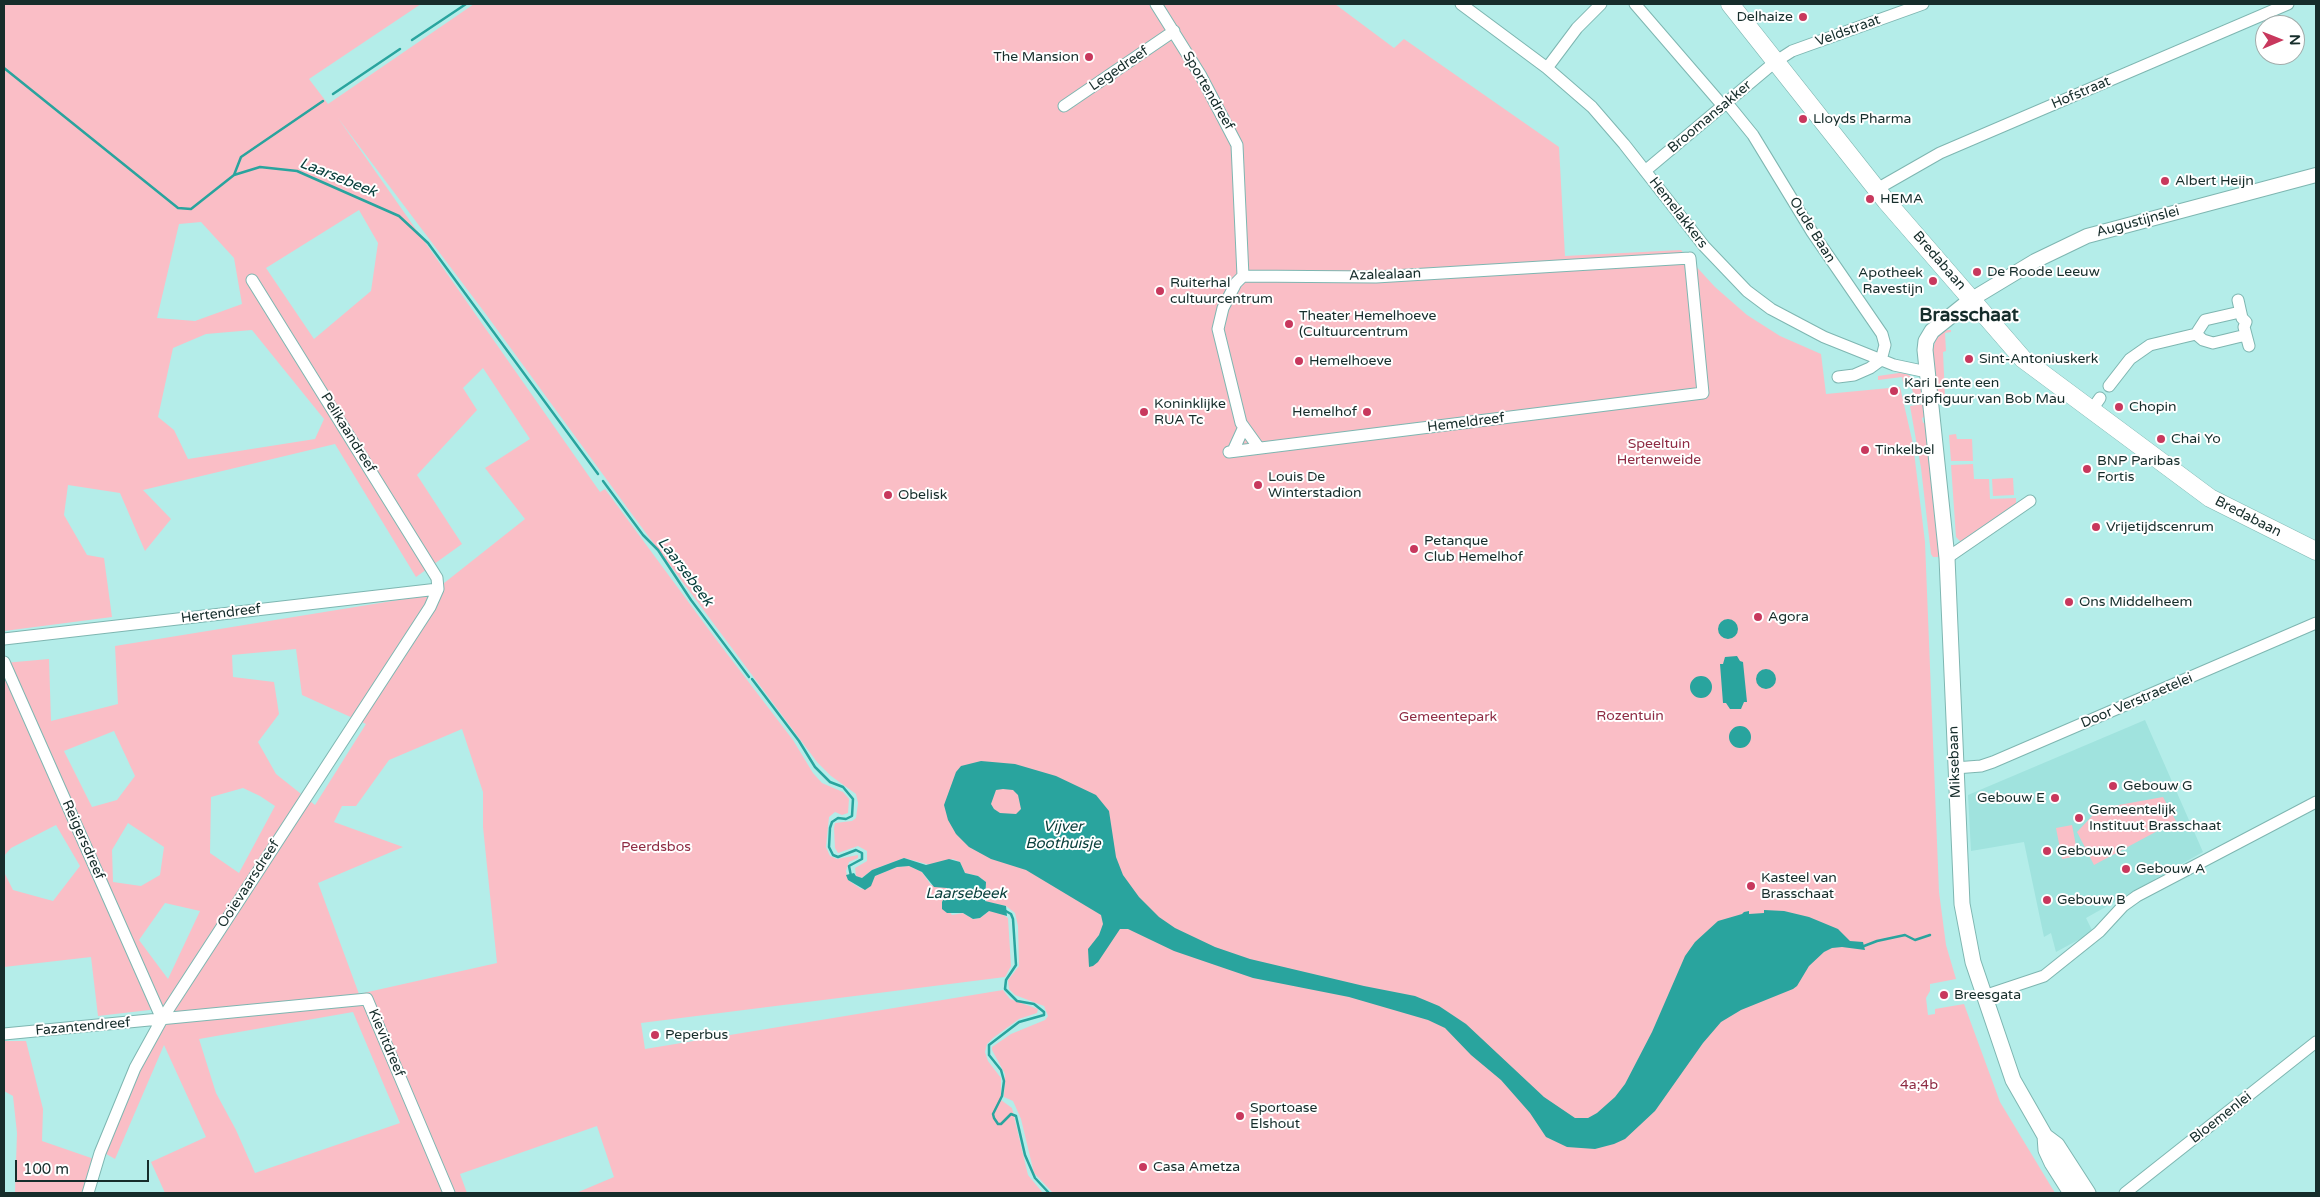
<!DOCTYPE html>
<style>
body{margin:0}
#map{position:relative;width:2320px;height:1197px;overflow:hidden;background:#b4ede9;font-family:"Varela Round",sans-serif}
canvas{display:block}
.frame{position:absolute;inset:0;border:5px solid #162d2b;pointer-events:none}
.north{position:absolute;left:2255px;top:15px;width:50px;height:50px;box-sizing:border-box;background:#fff;border:1px solid #a2abaa;border-radius:50%;rotate:89deg;font-size:14px;font-weight:700;line-height:20px;text-align:center;color:#162d2b}
.north::after{content:'';display:block;margin:auto;width:18px;height:22px;background:#c8385d;clip-path:polygon(50% 0,100% 100%,50% 72%,0 100%)}
.scale{position:absolute;left:15px;top:1160px;width:134px;height:22px;box-sizing:border-box;border:2px solid #162d2b;border-top:0;padding-left:6px;font-size:15px;line-height:18px;white-space:nowrap;color:#162d2b;-webkit-text-stroke:4px #fff;paint-order:stroke}
</style>
<div id="map">
<canvas width="2320" height="1197"></canvas>
<div class="frame"></div>
<div class="north">N</div>
<div class="scale">100 m</div>
</div>
<script>
const context = document.querySelector('canvas').getContext('2d');
context.lineJoin = 'round';
function fill(path, color) {
  context.fillStyle = color;
  context.fill(path, 'evenodd');
}
function shape(rows) {
  const path = new Path2D();
  for (const r of rows) {
    if (r.length === 3) {
      path.moveTo(r[0] + r[2], r[1]);
      path.arc(r[0], r[1], r[2], 0, 2 * Math.PI);
      continue;
    }
    path.moveTo(r[0], r[1]);
    for (let i = 2; i < r.length; i += 2) path.lineTo(r[i], r[i + 1]);
  }
  return path;
}
function strokePath(path, color, width, dash) {
  context.strokeStyle = color;
  context.lineWidth = width;
  context.lineCap = dash ? 'butt' : 'round';
  context.setLineDash(dash || []);
  context.stroke(path);
}
function label(font, color, halo, rows, align = 'center') {
  context.font = font + ' "Varela Round",sans-serif';
  context.lineWidth = 4;
  context.setLineDash([]);
  context.textBaseline = 'middle';
  context.strokeStyle = halo;
  context.fillStyle = color;
  for (const [text, x, y, turn = 0] of rows) {
    context.save();
    context.translate(x, y);
    context.rotate((+turn || 0) * Math.PI / 180);
    context.textAlign = isNaN(turn) ? turn : align;
    if (halo) context.strokeText(text, 0, 0);
    context.fillText(text, 0, 0);
    context.restore();
  }
}
const built = shape([
 [2145,720,2203,852,2086,918,2093,932,2056,952,2051,933,2044,937,2024,842,1971,851,1968,795]
]);
const green = shape([
 [4,4,421,4,309,79,328,104,474,4,1335,4,1394,48,1404,39,1559,147,1565,256,1681,250,1715,287,1747,315,1780,336,1821,354,1826,394,1900,387,1913,444,1925,542,1939,892,1946,945,1956,979,1930,984,1930,991,1926,998,1928,1015,1935,1014,1935,1009,1964,1004,2000,1102,2055,1193,1053,1193,1034,1173,1021,1119,1013,1101,1004,1097,1005,1074,992,1050,992,1047,1011,1034,1045,1020,1048,1016,1044,1006,1015,995,1009,989,1008,980,1019,966,1018,926,1015,913,1006,906,986,902,986,882,978,876,965,873,960,862,953,859,930,865,904,858,872,870,862,878,856,876,855,868,867,861,867,851,858,846,838,853,835,848,834,828,835,823,852,821,856,818,858,803,856,794,831,776,817,762,634,517,485,313,338,118,600,492,605,489,715,638,793,740,813,773,822,783,843,792,849,799,848,813,842,815,835,812,829,817,826,847,830,856,837,859,858,855,858,858,849,862,846,871,848,880,861,889,872,883,875,876,897,867,909,866,922,872,931,885,947,888,948,890,942,902,952,915,963,913,973,919,980,918,989,911,1001,913,1008,918,1011,966,1005,977,641,1023,645,1049,1003,990,1010,999,1038,1009,1037,1013,1019,1019,993,1038,987,1044,985,1052,988,1061,1001,1078,1001,1100,1012,1108,1028,1175,1043,1193,576,1193,614,1177,597,1126,460,1174,467,1193,165,1193,151,1162,206,1137,164,1045,115,1159,101,1151,158,1009,98,1016,91,957,4,967,4,872,13,890,53,901,80,866,56,825,11,848,4,856,4,663,49,659,51,721,118,704,115,646,429,595,525,519,485,468,530,439,483,368,463,388,477,410,417,475,462,544,416,577,335,444,143,490,171,519,145,551,120,493,68,485,64,515,87,555,104,558,112,617,4,631],
 [359,210,378,243,371,291,314,339,266,268],
 [201,222,234,258,242,304,195,321,157,318,179,224],
 [252,330,324,419,315,439,188,459,174,430,158,417,173,348,206,334],
 [296,649,302,695,366,724,315,805,276,774,258,742,279,714,274,682,233,677,232,655],
 [462,729,483,792,483,827,497,963,359,994,318,883,403,847,334,822,342,806,356,806,389,760],
 [114,731,135,776,117,800,92,807,64,751],
 [243,788,260,796,275,806,239,873,210,853,211,797],
 [128,823,164,847,160,875,141,886,113,882,112,850],
 [165,903,200,911,168,979,139,940],
 [353,1012,400,1123,255,1173,236,1130,216,1093,199,1039],
 [1944,330,1951,330,1951,332,1945,333,1946,351,1943,352,1945,397,1936,398,1932,352,1936,339],
 [1899,373,1907,374,1916,380,1920,386,1924,399,1915,400,1912,389,1903,382,1902,377,1878,380,1878,376],
 [1925,404,1924,417,1922,418,1923,423,1927,422,1940,557,1933,557,1931,554,1921,468,1910,406],
 [1956,434,1957,439,1972,439,1973,461,1951,461,1949,435],
 [1973,464,1974,479,1989,479,1990,499,2016,498,2016,505,1961,542,1956,537,1951,465],
 [2013,478,2014,495,1993,496,1992,479],
 [2163,797,2176,821,2094,865,2077,832,2093,815,2113,806],
 [2072,825,2078,856,2062,859,2056,828],
 [4,1041,26,1041,43,1109,42,1141,97,1160,85,1193,15,1193,17,1133,13,1096,4,1091]
]);
const water = shape([
 [1728,629,10],
 [1737,656,1740,661,1743,662,1747,702,1744,702,1741,709,1730,709,1726,703,1723,703,1720,664,1723,664,1725,657],
 [1766,679,10],
 [1701,687,11],
 [1740,737,11],
 [981,761,1015,764,1056,776,1096,795,1109,811,1116,857,1123,875,1139,897,1159,917,1175,928,1215,947,1250,959,1364,986,1415,996,1439,1006,1466,1024,1544,1097,1575,1118,1588,1118,1597,1113,1615,1097,1625,1084,1652,1032,1685,956,1695,942,1718,921,1742,914,1744,912,1749,911,1749,914,1764,913,1764,910,1784,911,1809,917,1838,929,1850,941,1863,942,1865,950,1842,947,1832,948,1824,952,1809,966,1797,986,1793,989,1741,1010,1721,1022,1703,1043,1655,1111,1625,1139,1614,1144,1595,1149,1567,1147,1546,1137,1530,1113,1501,1080,1471,1055,1445,1028,1428,1020,1349,997,1253,978,1174,951,1128,929,1120,929,1098,962,1093,966,1089,967,1088,949,1099,935,1103,924,1101,915,1026,870,991,859,969,847,956,834,948,820,944,805,956,772,961,766],
 [1003,789,1013,790,1018,795,1021,809,1016,814,1000,813,994,809,991,804,996,790],
 [904,858,926,865,949,859,960,862,965,873,978,876,986,882,985,901,1006,906,1007,916,989,911,980,918,973,919,963,913,947,913,942,909,942,902,948,890,947,888,934,887,922,872,909,866,897,867,875,876,871,886,865,890,848,880,846,875,854,873,856,876,862,878,872,870]
]);
const stream = shape([
 [412,40,466,4],
 [4,68,178,208,191,209,234,175,260,167,297,171,399,216,428,243,598,474],
 [333,94,400,49],
 [234,175,241,157,323,101],
 [603,481,643,535,658,550,691,600,749,677],
 [752,679,799,741,815,767,830,782,843,787,853,799,852,816,846,819,838,818,832,822,830,828,829,847,833,855,838,857,856,850,862,853,862,859,849,866,851,876],
 [1004,910,1011,914,1013,919,1016,965,1006,980,1005,989,1017,1001,1034,1004,1044,1012,1044,1015,1019,1022,989,1045,989,1055,1001,1070,1004,1081,1002,1096,993,1114,994,1118,998,1124,1001,1124,1011,1114,1016,1116,1025,1155,1035,1178,1049,1193],
 [1864,946,1877,941,1905,935,1915,940,1930,935]
]);
const minor = shape([
 [1156,4,1201,76,1237,145,1243,276],
 [1461,4,1547,68,1592,107,1624,144,1704,246,1747,291,1771,309,1824,337,1894,365,1927,372],
 [1635,4,1723,106],
 [1547,68,1577,28,1601,4],
 [1727,103,1753,135,1812,232,1882,334,1885,345,1881,360],
 [1064,106,1174,31],
 [1645,171,1775,62,1792,51,1923,4],
 [1877,189,1940,153,2288,4],
 [2238,300,2242,318,2246,322,2244,327,2249,346],
 [2196,334,2203,340,2213,343,2246,335],
 [2196,334,2205,320,2240,312],
 [1838,377,1854,375,1870,368,1881,360],
 [2109,386,2130,359,2150,345,2196,334],
 [2091,411,2100,398],
 [1259,448,1241,423,1218,329,1223,308,1236,283,1243,276,1376,277,1690,258],
 [1233,451,1243,429],
 [1229,452,1703,393,1690,258],
 [1947,558,2030,501],
 [4,639,438,589],
 [4,662,162,1019],
 [1955,768,1981,766,1993,762,2316,623],
 [1984,996,2044,976,2099,932,2123,906,2137,896,2316,802],
 [4,1034,367,999,449,1193],
 [88,1193,100,1153,135,1068,162,1019,430,607,438,589,437,578,252,280],
 [2125,1193,2316,1042]
]);
const tertiary = shape([
 [1972,299,2035,261,2087,236,2316,175]
]);
const secondary = shape([
 [1972,299,1932,331,1926,341,1925,350,1947,558,1962,904,1973,962,2013,1080,2045,1136,2057,1145,2088,1193],
 [2045,1136,2046,1150,2052,1163,2071,1193]
]);
const primary = shape([
 [1730,4,1886,201,2023,359,2210,498,2316,551]
]);
const markers = [
 [1803,17,5,"#c8385d"],
 [1089,57,5,"#c8385d"],
 [1803,119,5,"#c8385d"],
 [2165,181,5,"#c8385d"],
 [1870,199,5,"#c8385d"],
 [1977,272,5,"#c8385d"],
 [1933,281,5,"#c8385d"],
 [1160,291,5,"#c8385d"],
 [1289,324,5,"#c8385d"],
 [1969,359,5,"#c8385d"],
 [1299,361,5,"#c8385d"],
 [1894,391,5,"#c8385d"],
 [2119,407,5,"#c8385d"],
 [1144,412,5,"#c8385d"],
 [1367,412,5,"#c8385d"],
 [2161,439,5,"#c8385d"],
 [1865,450,5,"#c8385d"],
 [2087,469,5,"#c8385d"],
 [1258,485,5,"#c8385d"],
 [888,495,5,"#c8385d"],
 [2096,527,5,"#c8385d"],
 [1414,549,5,"#c8385d"],
 [2069,602,5,"#c8385d"],
 [1758,617,5,"#c8385d"],
 [2113,786,5,"#c8385d"],
 [2055,798,5,"#c8385d"],
 [2079,818,5,"#c8385d"],
 [2047,851,5,"#c8385d"],
 [2126,869,5,"#c8385d"],
 [1751,886,5,"#c8385d"],
 [2047,900,5,"#c8385d"],
 [1944,995,5,"#c8385d"],
 [655,1035,5,"#c8385d"],
 [1240,1116,5,"#c8385d"],
 [1143,1167,5,"#c8385d"]
];
const poiNames = [
 ["Delhaize",1793,17,"right"],
 ["The Mansion",1079,57,"right"],
 ["Lloyds Pharma",1813,119],
 ["Albert Heijn",2175,181],
 ["HEMA",1880,199],
 ["De Roode Leeuw",1987,272],
 ["Apotheek",1923,273,"right"],
 ["Ravestijn",1923,289,"right"],
 ["Ruiterhal",1170,283],
 ["cultuurcentrum",1170,299],
 ["Theater Hemelhoeve",1299,316],
 ["(Cultuurcentrum",1299,332],
 ["Sint-Antoniuskerk",1979,359],
 ["Hemelhoeve",1309,361],
 ["Kari Lente een",1904,383],
 ["stripfiguur van Bob Mau",1904,399],
 ["Koninklijke",1154,404],
 ["RUA Tc",1154,420],
 ["Chopin",2129,407],
 ["Hemelhof",1357,412,"right"],
 ["Chai Yo",2171,439],
 ["Tinkelbel",1875,450],
 ["BNP Paribas",2097,461],
 ["Fortis",2097,477],
 ["Louis De",1268,477],
 ["Winterstadion",1268,493],
 ["Obelisk",898,495],
 ["Vrijetijdscenrum",2106,527],
 ["Petanque",1424,541],
 ["Club Hemelhof",1424,557],
 ["Ons Middelheem",2079,602],
 ["Agora",1768,617],
 ["Gebouw G",2123,786],
 ["Gebouw E",2045,798,"right"],
 ["Gemeentelijk",2089,810],
 ["Instituut Brasschaat",2089,826],
 ["Gebouw C",2057,851],
 ["Gebouw A",2136,869],
 ["Kasteel van",1761,878],
 ["Brasschaat",1761,894],
 ["Gebouw B",2057,900],
 ["Breesgata",1954,995],
 ["Peperbus",665,1035],
 ["Sportoase",1250,1108],
 ["Elshout",1250,1124],
 ["Casa Ametza",1153,1167]
];
const streetNames = [
 ["Veldstraat",1848,31,-20],
 ["Legedreef",1119,69,-34],
 ["Sportendreef",1208,91,60],
 ["Hofstraat",2081,93,-23],
 ["Broomansakker",1710,117,-40],
 ["Hemelakkers",1678,213,52],
 ["Augustijnslei",2138,222,-15],
 ["Oude Baan",1812,230,58],
 ["Bredabaan",1939,261,49],
 ["Azalealaan",1385,275,-2],
 ["Hemeldreef",1466,423,-7],
 ["Pelikaandreef",348,433,58],
 ["Bredabaan",2248,517,27],
 ["Hertendreef",221,614,-7],
 ["Door Verstraetelei",2137,701,-23],
 ["Miksebaan",1955,762,-92],
 ["Reigersdreef",83,840,66],
 ["Ooievaarsdreef",249,884,-57],
 ["Fazantendreef",83,1027,-5],
 ["Kievitdreef",386,1043,67],
 ["Bloemenlei",2221,1118,-38]
];
const parkNames = [
 ["Speeltuin",1659,444],
 ["Hertenweide",1659,460],
 ["Rozentuin",1630,716],
 ["Gemeentepark",1448,717],
 ["Peerdsbos",656,847],
 ["4a;4b",1919,1085]
];
const waterNames = [
 ["Laarsebeek",338,178,22],
 ["Laarsebeek",685,572,53],
 ["Vijver",1063,827],
 ["Boothuisje",1063,844],
 ["Laarsebeek",966,894]
];
const districtNames = [
 ["Brasschaat",1969,316]
];
fill(built, '#a0e3de');
fill(green, '#fabec6');
fill(water, '#29a49e');
strokePath(stream, '#29a49e', 2.5);
strokePath(minor, '#7eb6b1', 13);
strokePath(tertiary, '#7eb6b1', 16);
strokePath(secondary, '#7eb6b1', 17);
strokePath(primary, '#7eb6b1', 19);
strokePath(minor, '#fff', 11);
strokePath(tertiary, '#fff', 14);
strokePath(secondary, '#fff', 15);
strokePath(primary, '#fff', 18);
for (const [x, y, r, color] of markers) {
  const dot = new Path2D();
  dot.arc(x, y, r, 0, 2 * Math.PI);
  context.fillStyle = color;
  context.fill(dot);
  strokePath(dot, '#fff', 2);
}
label('14px', '#162d2b', '#fff', poiNames, 'left');
label('14px', '#162d2b', '#fff', streetNames);
label('14px', '#8f2c44', '#fff', parkNames);
label('italic 15px', '#0a403d', '#fff', waterNames);
label('bold 19px', '#162d2b', '#fff', districtNames);
</script>
